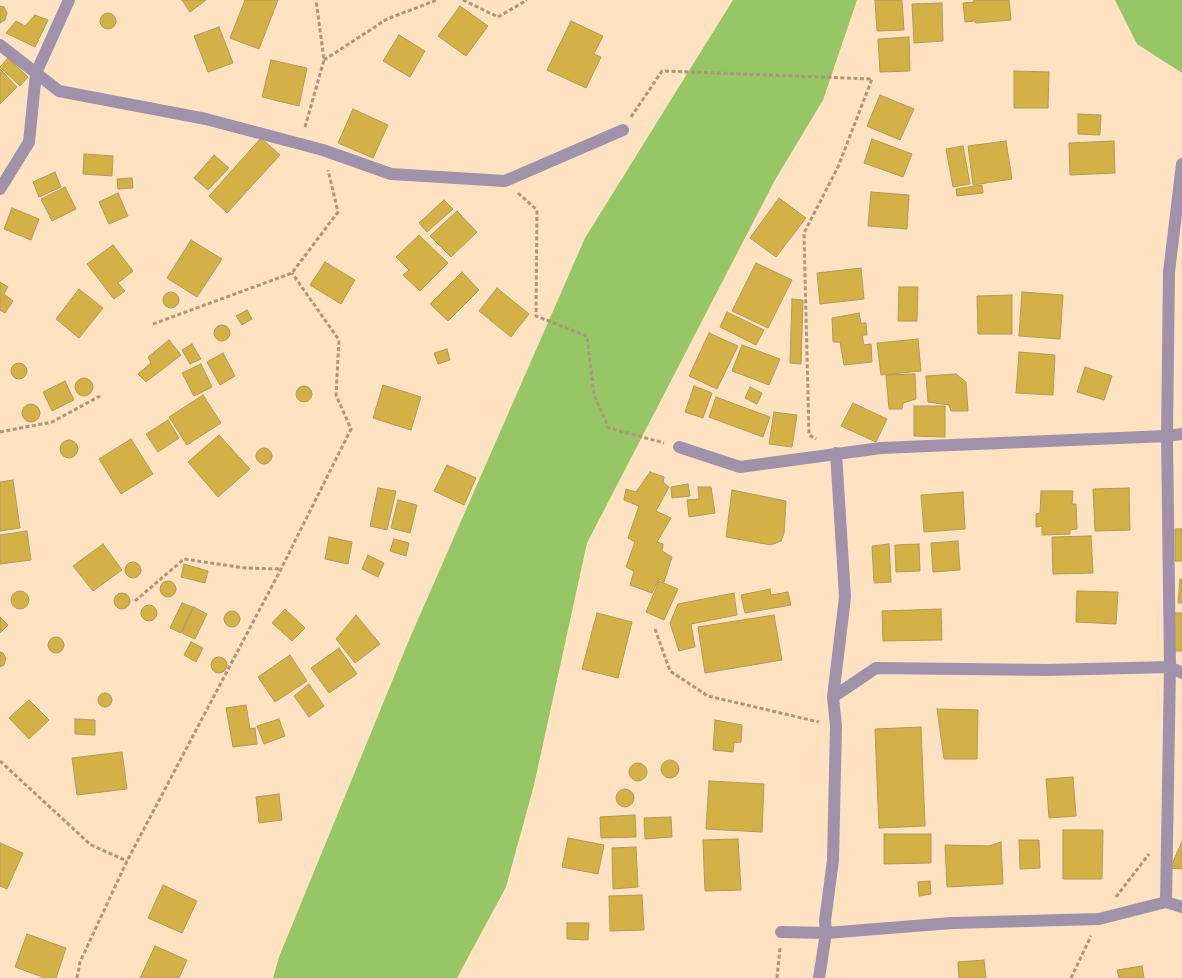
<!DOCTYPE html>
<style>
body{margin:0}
canvas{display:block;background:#ffe2c1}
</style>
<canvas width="1182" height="978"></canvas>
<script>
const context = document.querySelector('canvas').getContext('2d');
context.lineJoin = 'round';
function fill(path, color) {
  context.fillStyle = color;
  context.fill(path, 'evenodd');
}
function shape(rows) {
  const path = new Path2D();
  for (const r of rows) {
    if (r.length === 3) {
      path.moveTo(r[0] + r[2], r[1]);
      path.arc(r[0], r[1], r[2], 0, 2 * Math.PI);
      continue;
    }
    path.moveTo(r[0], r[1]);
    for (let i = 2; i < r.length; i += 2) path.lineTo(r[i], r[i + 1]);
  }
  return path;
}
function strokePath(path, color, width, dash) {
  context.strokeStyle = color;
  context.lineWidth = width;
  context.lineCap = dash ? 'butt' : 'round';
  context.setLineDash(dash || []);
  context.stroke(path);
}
const green = shape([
 [733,0,857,0,823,100,775,180,587,543,534,785,506,887,457,978,273,978,279,957,409,640,585,238],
 [1115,0,1182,0,1182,73,1137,44]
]);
const building = shape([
 [182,0,206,0,190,12,182,0],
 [245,0,278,0,259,49,230,38,245,0],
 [875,0,902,0,904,30,877,31,875,0],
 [974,0,1009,0,1011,20,976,23,975,21,965,22,963,3,974,2,974,0],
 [942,3,943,41,914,43,912,4,942,3],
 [0,6,4,7,7,13,5,20,0,23,0,6],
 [460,6,488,26,466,56,438,36,460,6],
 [108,21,8],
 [35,15,48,20,35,47,6,33,16,21,25,26,35,15],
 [571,21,603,36,594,54,601,57,586,88,547,70,571,21],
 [219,27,233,63,208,72,194,36,219,27],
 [399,35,425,51,410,77,383,61,399,35],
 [909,37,910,71,880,72,878,39,909,37],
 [8,58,28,77,20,86,0,67,8,58],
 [271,60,307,68,299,106,262,97,271,60],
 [0,69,17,87,0,104,0,69],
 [1014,71,1049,72,1048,108,1014,108,1014,71],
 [880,95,914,109,900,140,867,126,880,95],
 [353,109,388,125,373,158,338,143,353,109],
 [1078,114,1101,115,1100,135,1078,134,1078,114],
 [261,138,280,155,227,213,209,196,261,138],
 [872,139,912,154,903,177,864,163,872,139],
 [1006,141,1012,179,973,185,968,146,1006,141],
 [1114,141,1115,173,1070,175,1069,143,1114,141],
 [963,146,970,184,953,187,946,149,963,146],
 [84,154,113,156,112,176,83,174,84,154],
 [214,155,229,168,208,190,194,178,214,155],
 [55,172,61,187,39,197,33,182,55,172],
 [132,178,133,188,118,189,117,179,132,178],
 [982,185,983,193,957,196,956,189,982,185],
 [65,187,76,209,52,221,41,199,65,187],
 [871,192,909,195,907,229,868,226,871,192],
 [118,193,128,216,109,224,99,202,118,193],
 [779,198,806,218,776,257,750,238,779,198],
 [444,200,453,209,427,232,419,223,444,200],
 [12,208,39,219,31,240,4,229,12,208],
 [457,211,477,232,451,257,430,236,457,211],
 [419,235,448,263,420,291,403,275,409,270,396,257,419,235],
 [191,240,222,259,197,297,167,278,191,240],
 [113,245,133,271,118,283,125,291,114,299,87,264,113,245],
 [325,262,355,280,341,304,310,285,325,262],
 [756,263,792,280,768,328,732,311,756,263],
 [861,268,864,299,820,304,817,273,861,268],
 [462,272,479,290,448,321,430,304,462,272],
 [0,282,8,287,4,294,13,301,5,313,0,310,0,282],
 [899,287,918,287,917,321,898,321,899,287],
 [497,288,529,314,511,337,479,311,497,288],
 [79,289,103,308,79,338,56,319,79,289],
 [171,300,8],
 [1022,292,1063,295,1060,339,1019,336,1022,292],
 [1012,295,1012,334,978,334,977,296,1012,295],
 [792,299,803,300,801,364,790,363,792,299],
 [247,310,252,319,242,325,236,316,247,310],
 [727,312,764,330,756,345,720,327,727,312],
 [859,313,861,323,866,323,867,335,862,335,864,345,871,344,872,362,844,365,840,342,833,342,832,318,859,313],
 [222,333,8],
 [709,333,738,346,717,389,689,376,709,333],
 [918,339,921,371,881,375,877,343,918,339],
 [169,340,181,355,146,382,138,374,151,363,148,357,169,340],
 [192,344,201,359,190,364,182,350,192,344],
 [742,345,780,359,769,385,732,371,742,345],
 [447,349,450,360,438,364,434,353,447,349],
 [1019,352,1055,355,1053,395,1016,393,1019,352],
 [223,353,235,376,220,385,207,362,223,353],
 [19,371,8],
 [201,364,212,387,194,396,182,373,201,364],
 [1085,367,1112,376,1104,400,1077,392,1085,367],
 [915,374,916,399,903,403,902,409,889,409,886,375,915,374],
 [956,374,966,382,968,411,951,411,949,405,928,402,926,376,956,374],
 [84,387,9],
 [65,381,74,400,52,411,43,392,65,381],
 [383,385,421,397,411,430,373,418,383,385],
 [304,394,8],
 [694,386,712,393,703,418,685,412,694,386],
 [750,387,762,393,757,404,745,398,750,387],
 [203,395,221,423,187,445,169,417,203,395],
 [716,397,770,417,763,437,709,417,716,397],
 [853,403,887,419,876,442,841,426,853,403],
 [31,413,9],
 [914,406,945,406,945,437,914,436,914,406],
 [774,412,797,415,792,447,769,444,774,412],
 [168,420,179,438,158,452,146,434,168,420],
 [219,435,250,469,218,497,188,462,219,435],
 [131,439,153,474,121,494,99,459,131,439],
 [69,449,9],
 [264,456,8],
 [447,465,476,478,464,505,434,491,447,465],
 [650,472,664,477,663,482,669,487,656,511,671,518,657,542,663,544,662,551,672,557,664,582,659,579,652,593,630,585,634,571,626,567,635,542,628,538,639,506,624,500,626,489,636,492,650,472],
 [13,480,20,528,0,531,0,482,13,480],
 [688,484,690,496,672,498,671,487,688,484],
 [698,487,711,487,715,513,689,517,687,500,699,499,698,487],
 [378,488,396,491,387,530,370,526,378,488],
 [1129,488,1130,530,1095,531,1093,489,1129,488],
 [732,490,786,501,784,533,781,541,771,545,726,537,732,490],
 [1041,491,1073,491,1072,504,1076,504,1077,529,1070,530,1070,534,1042,535,1042,526,1036,527,1036,514,1040,513,1041,491],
 [963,492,965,529,924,532,921,495,963,492],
 [398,500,417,505,410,533,391,528,398,500],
 [1175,529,1182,529,1182,561,1175,561,1175,529],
 [27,531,31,560,0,564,0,535,27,531],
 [1091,536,1093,573,1053,574,1052,537,1091,536],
 [329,537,352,542,348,564,325,559,329,537],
 [394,539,409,543,406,556,390,551,394,539],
 [958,541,960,570,933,572,931,543,958,541],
 [103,544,122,570,93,591,73,566,103,544],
 [889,544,891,582,874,583,872,546,889,544],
 [919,544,920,571,896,572,895,545,919,544],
 [368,555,384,563,378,577,362,569,368,555],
 [133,570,8],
 [184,564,208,571,205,583,181,577,184,564],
 [1180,579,1182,580,1182,603,1178,603,1180,579],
 [168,589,8],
 [659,581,678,589,664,620,646,612,659,581],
 [770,589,771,595,788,592,791,605,745,613,741,595,770,589],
 [20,600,9],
 [1077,591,1118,592,1116,624,1076,622,1077,591],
 [122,601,8],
 [734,593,737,615,691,624,695,647,679,651,670,623,678,604,734,593],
 [182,603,193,607,181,633,170,628,182,603],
 [149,613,8],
 [194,607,207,614,195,639,182,633,194,607],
 [285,609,305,628,292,641,272,623,285,609],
 [941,609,942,640,883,641,882,611,941,609],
 [232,619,8],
 [597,613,632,622,618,678,582,669,597,613],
 [1174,613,1182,613,1182,651,1174,651,1174,613],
 [356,615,380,644,355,663,336,639,356,615],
 [774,615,782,660,705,673,698,627,774,615],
 [0,617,8,625,0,633,0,617],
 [56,645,8],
 [191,642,203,648,196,662,184,655,191,642],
 [339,648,357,674,329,693,311,668,339,648],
 [0,652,3,653,6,658,4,665,0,667,0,652],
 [290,655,307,681,275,702,258,677,290,655],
 [219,665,8],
 [309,684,324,706,309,717,294,696,309,684],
 [105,700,7],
 [29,700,49,720,29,739,9,718,29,700],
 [246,705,250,729,255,728,257,744,233,747,226,708,246,705],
 [937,709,978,710,977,759,944,759,937,709],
 [75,719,95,720,95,735,75,734,75,719],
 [279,719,285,736,264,744,257,726,279,719],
 [715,720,742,725,741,742,734,743,733,752,713,750,715,720],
 [921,727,925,826,879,828,875,729,921,727],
 [122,752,127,789,77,795,72,758,122,752],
 [670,769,9],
 [638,772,9],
 [1073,777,1076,816,1049,818,1046,779,1073,777],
 [709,781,764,784,762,832,706,829,709,781],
 [625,798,9],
 [279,794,282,820,259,823,256,797,279,794],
 [635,815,636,837,601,838,600,817,635,815],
 [671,817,672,837,645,839,644,818,671,817],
 [1063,830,1103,830,1102,879,1063,879,1063,830],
 [884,834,931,834,931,863,884,864,884,834],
 [568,838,604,845,598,874,562,867,568,838],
 [738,839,741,890,705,891,703,840,738,839],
 [1019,840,1039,840,1040,868,1020,869,1019,840],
 [1001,842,1003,884,947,887,945,845,989,846,1001,842],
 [1182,842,1182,869,1170,868,1182,842],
 [0,843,23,853,7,889,0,886,0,843],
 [636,847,638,887,613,889,612,848,636,847],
 [930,881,931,894,919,896,918,882,930,881],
 [163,885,197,901,182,933,148,918,163,885],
 [642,895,644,930,610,931,609,896,642,895],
 [567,923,589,923,588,940,567,939,567,923],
 [27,934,66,948,56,978,45,978,15,967,27,934],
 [155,946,187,960,179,978,140,978,155,946],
 [984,960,986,978,959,978,958,962,984,960],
 [1142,966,1144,978,1119,978,1117,970,1142,966]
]);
const path = shape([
 [463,0,498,17,527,0],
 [324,60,387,19,437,0],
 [631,117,662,71,872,79,838,167,804,233,809,435,816,439],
 [305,127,324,60,316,0],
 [518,193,537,210,536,316,587,336,594,395,609,428,664,443],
 [153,324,292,273,338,212,328,170],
 [0,432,52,422,100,396],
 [135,601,184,559,245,568,281,569],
 [655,629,670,671,708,696,819,722],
 [0,761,91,845,127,861],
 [1116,897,1149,854],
 [77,978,80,962,127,861,281,569,351,429,336,395,339,340,292,273],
 [777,978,780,948],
 [1071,978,1091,936]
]);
const minor = shape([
 [0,45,59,91,206,119,323,150,391,174,505,181,623,130],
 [0,189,29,142,36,73,69,0],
 [679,447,740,467,881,448,1167,436,1182,434],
 [836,453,845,597,833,697,876,668,1048,670,1170,667,1182,673],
 [1166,902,1170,667,1167,436,1169,272,1182,164],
 [781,932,826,933,952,923,1099,919,1166,902,1182,907],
 [819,978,826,933,825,921,833,860,836,726,833,697]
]);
fill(green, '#96c666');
fill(building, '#d3b147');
strokePath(building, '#b19a58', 1);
strokePath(path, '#ae967a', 3, [4, 2.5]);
strokePath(minor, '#a192ac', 12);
</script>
